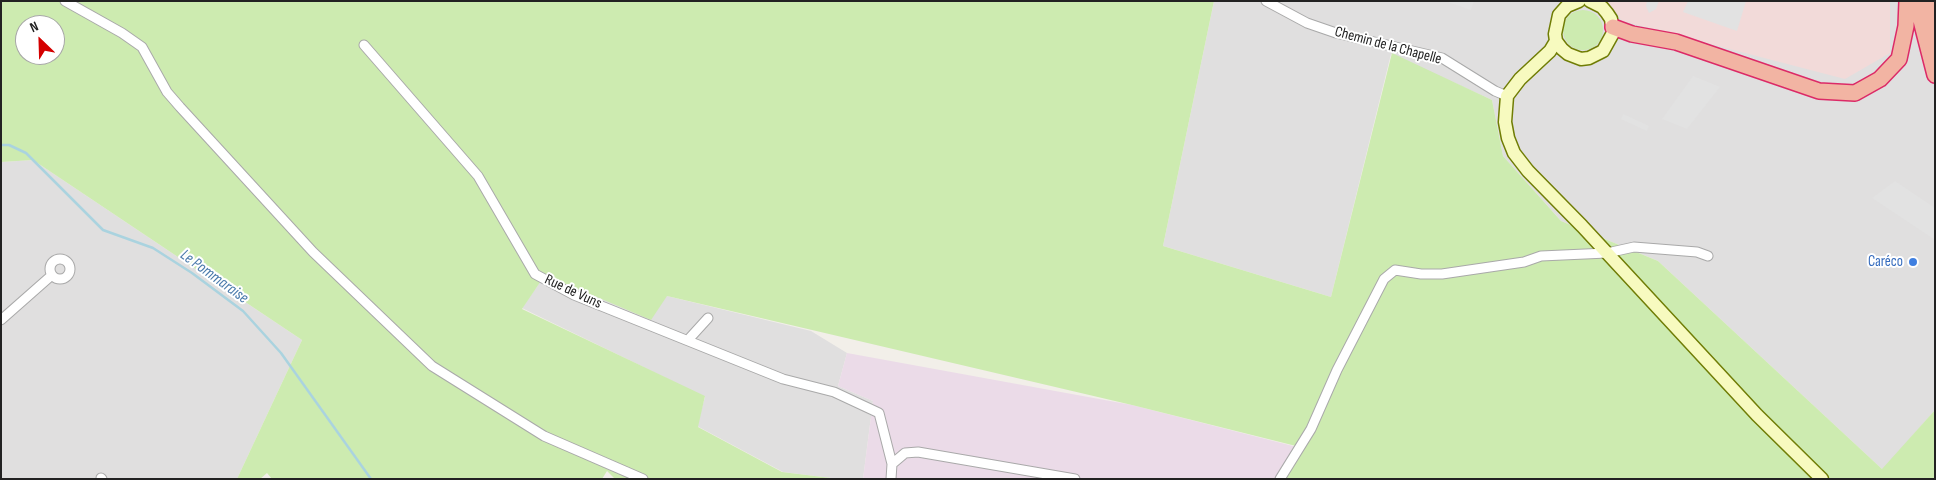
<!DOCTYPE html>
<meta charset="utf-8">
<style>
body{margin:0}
#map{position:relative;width:1936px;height:480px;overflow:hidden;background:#f2efe9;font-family:"Sofia Sans Condensed",sans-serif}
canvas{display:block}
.frame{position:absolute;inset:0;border:2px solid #222;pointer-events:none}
.north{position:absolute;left:15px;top:15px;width:50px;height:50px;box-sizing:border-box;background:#fff;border:1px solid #a7a7a7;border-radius:50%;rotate:336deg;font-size:14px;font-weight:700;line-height:20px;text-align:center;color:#222}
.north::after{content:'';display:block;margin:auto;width:18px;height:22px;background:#d40000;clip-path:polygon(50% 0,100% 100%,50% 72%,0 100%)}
</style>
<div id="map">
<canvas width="1936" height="480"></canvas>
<div class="frame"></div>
<div class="north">N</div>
</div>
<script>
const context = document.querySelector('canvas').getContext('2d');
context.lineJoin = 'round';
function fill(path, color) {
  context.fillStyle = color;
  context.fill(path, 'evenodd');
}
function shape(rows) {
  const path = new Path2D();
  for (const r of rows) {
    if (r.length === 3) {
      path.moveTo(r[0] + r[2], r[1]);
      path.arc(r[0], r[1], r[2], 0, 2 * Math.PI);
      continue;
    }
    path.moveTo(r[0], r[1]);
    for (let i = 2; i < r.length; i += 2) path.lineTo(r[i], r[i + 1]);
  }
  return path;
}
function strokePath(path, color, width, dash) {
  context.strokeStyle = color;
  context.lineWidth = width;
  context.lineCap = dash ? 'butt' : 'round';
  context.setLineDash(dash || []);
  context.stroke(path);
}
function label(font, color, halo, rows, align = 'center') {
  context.font = font + ' "Sofia Sans Condensed",sans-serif';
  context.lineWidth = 4;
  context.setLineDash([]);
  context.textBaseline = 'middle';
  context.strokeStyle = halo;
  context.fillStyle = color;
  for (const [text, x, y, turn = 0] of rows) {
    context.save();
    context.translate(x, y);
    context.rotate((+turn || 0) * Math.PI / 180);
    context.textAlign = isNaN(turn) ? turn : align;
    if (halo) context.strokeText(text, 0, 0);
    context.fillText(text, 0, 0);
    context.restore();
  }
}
const residential = shape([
 [1214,1,1935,1,1935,410,1883,470,1658,261,1561,221,1503,156,1492,100,1391,54,1331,297,1163,246],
 [33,160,302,340,237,479,1,479,1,162],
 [545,275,667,296,811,331,847,353,838,386,873,401,863,479,839,479,783,472,697,426,705,397,522,308]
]);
const commercial = shape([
 [1607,1,1890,1,1890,53,1845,79,1622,21]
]);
const industrial = shape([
 [847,353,1132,405,1297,447,1276,479,863,479,873,401,838,386]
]);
const grass = shape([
 [1,1,1214,1,1163,246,1331,297,1392,53,1492,100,1503,156,1561,221,1658,261,1882,469,1935,410,1935,479,1276,479,1296,446,1132,405,667,296,651,320,545,275,522,309,705,396,698,427,782,472,839,479,615,479,607,471,602,479,272,479,267,473,260,479,237,479,302,340,33,160,1,162],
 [25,25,55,25,55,55,25,55],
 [1583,30,20]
]);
const parking = shape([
 [1445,1,1474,1,1471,10],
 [1647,1,1659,1,1656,9,1649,13,1646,6],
 [1688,1,1746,1,1737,31,1683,12],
 [1693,76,1720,87,1687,129,1662,119],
 [1623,114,1649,126,1647,131,1621,119],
 [1895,181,1935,208,1935,240,1872,198]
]);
const stream = shape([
 [1,145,9,145,26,153,103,230,153,248,192,273,243,311,281,353,371,479]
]);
const minor = shape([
 [65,1,122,33,142,47,167,92,180,107,313,252,432,366,544,436,643,479],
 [1266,1,1307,23,1336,33,1442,58,1495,91,1507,96],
 [364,45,478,176,535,274,574,295,783,379,834,392,879,413,892,464,891,479],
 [60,269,10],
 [1,320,52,275],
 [688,340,708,318],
 [892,464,905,453,918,452,1075,479],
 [101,478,102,479],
 [1280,479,1311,429,1337,370,1384,279,1395,270,1421,274,1442,274,1524,262,1541,256,1607,253,1634,247,1697,252,1708,256]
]);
const secondary = shape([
 [1579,1,1567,6,1559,15,1555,34,1556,41,1562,49,1568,54,1581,59,1589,58,1603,51,1613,33,1611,19,1607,13,1602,7,1590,1],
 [1556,41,1550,51,1520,79,1507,96,1505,122,1508,138,1514,153,1528,171,1582,226,1757,415,1822,479]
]);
const trunk = shape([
 [1916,1,1935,75],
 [1927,5,1935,35],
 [1613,27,1632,34,1676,42,1819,91,1855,93,1880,79,1899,59,1906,26,1907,1]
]);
const markers = [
 [1913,262,5,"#3f7fe0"]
];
const streetNames = [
 ["Chemin de la Chapelle",1388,46,15],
 ["Rue de Vuns",573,292,25]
];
const shopNames = [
 ["Caréco",1903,262]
];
const waterNames = [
 ["Le Pommaraise",214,277,36]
];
fill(residential, '#e0dfdf');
fill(commercial, '#f2dad9');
fill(industrial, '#ebdbe8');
fill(grass, '#cdebb0');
fill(parking, '#e2e2e2');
strokePath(stream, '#aad3df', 2.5);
strokePath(minor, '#a9a9a9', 11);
strokePath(secondary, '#707d05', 15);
strokePath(trunk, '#dc2a67', 18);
strokePath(minor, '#fff', 9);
strokePath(secondary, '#f7fabf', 12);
strokePath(trunk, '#f2b4a3', 15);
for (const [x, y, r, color] of markers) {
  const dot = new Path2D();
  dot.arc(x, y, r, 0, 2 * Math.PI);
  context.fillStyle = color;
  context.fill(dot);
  strokePath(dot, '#fff', 2);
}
label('15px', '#222', '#fff', streetNames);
label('15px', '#366cbe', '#fff', shopNames, 'right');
label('italic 16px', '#4a7aab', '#fff', waterNames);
</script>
